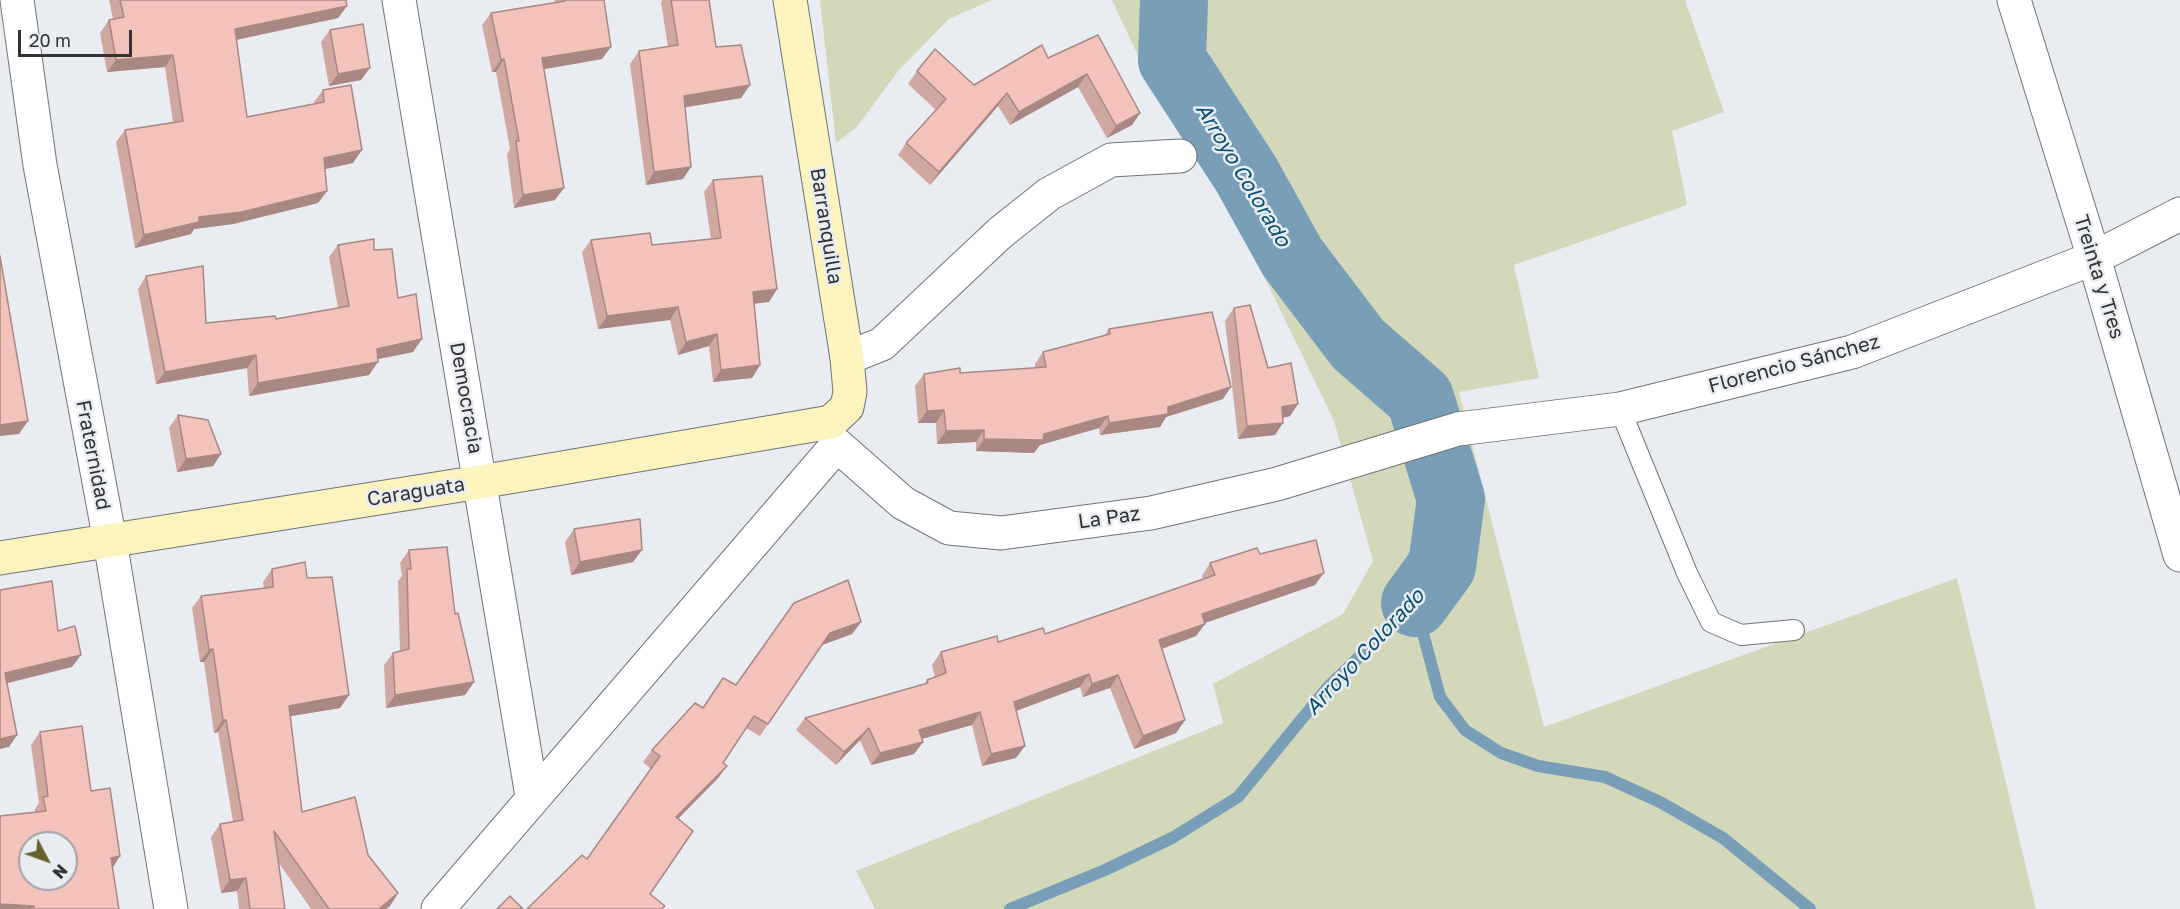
<!DOCTYPE html>
<meta charset="utf-8">
<style>
body{margin:0}
#map{position:relative;width:2180px;height:909px;overflow:hidden;background:#e9edf2;font-family:"Golos Text",sans-serif}
canvas{display:block}
.north{position:absolute;left:18px;top:831px;width:60px;height:60px;box-sizing:border-box;background:#e9edf2;border:2px solid #9fa2a6;border-radius:50%;rotate:131deg;font-size:16px;font-weight:700;line-height:24px;text-align:center;color:#313234}
.north::after{content:'';display:block;margin:auto;width:21px;height:27px;background:#67602d;clip-path:polygon(50% 0,100% 100%,50% 72%,0 100%)}
.scale{position:absolute;left:18px;top:30px;width:114px;height:27px;box-sizing:border-box;border:3px solid #313234;border-top:0;padding-left:8px;font-size:18px;line-height:21px;white-space:nowrap;color:#313234;-webkit-text-stroke:4px #e9edf2;paint-order:stroke}
</style>
<div id="map">
<canvas width="2180" height="909"></canvas>
<div class="north">N</div>
<div class="scale">20 m</div>
</div>
<script>
const context = document.querySelector('canvas').getContext('2d');
context.lineJoin = 'round';
function fill(path, color) {
  context.fillStyle = color;
  context.fill(path, 'evenodd');
}
function shape(rows) {
  const path = new Path2D();
  for (const r of rows) {
    path.moveTo(r[0], r[1]);
    for (let i = 2; i < r.length; i += 2) path.lineTo(r[i], r[i + 1]);
  }
  return path;
}
function strokePath(path, color, width, dash) {
  context.strokeStyle = color;
  context.lineWidth = width;
  context.lineCap = dash ? 'butt' : 'round';
  context.setLineDash(dash || []);
  context.stroke(path);
}
function label(font, color, halo, rows, align = 'center') {
  context.font = font + ' "Golos Text",sans-serif';
  context.lineWidth = 5;
  context.setLineDash([]);
  context.textBaseline = 'middle';
  context.strokeStyle = halo;
  context.fillStyle = color;
  for (const [text, x, y, turn = 0] of rows) {
    context.save();
    context.translate(x, y);
    context.rotate((+turn || 0) * Math.PI / 180);
    context.textAlign = isNaN(turn) ? turn : align;
    if (halo) context.strokeText(text, 0, 0);
    context.fillText(text, 0, 0);
    context.restore();
  }
}
const green = shape([
 [820,0,992,0,949,19,899,70,856,128,836,143],
 [1112,0,1685,0,1724,112,1672,131,1687,205,1514,265,1539,378,1459,392,1544,727,1957,578,2036,909,875,909,856,871,1223,723,1213,684,1343,614,1373,561,1334,421,1215,175,1160,103]
]);
const stream = shape([
 [1010,909,1105,870,1172,838,1238,797,1328,687,1415,603,1440,697,1465,730,1501,753,1538,766,1605,777,1660,802,1723,838,1810,909]
]);
const river = shape([
 [1174,0,1172,60,1246,174,1292,257,1358,344,1420,398,1451,499,1442,566,1415,603]
]);
const lane = shape([
 [1620,409,1687,573,1711,622,1741,635,1794,630]
]);
const street = shape([
 [17,0,40,165,110,541,171,909],
 [399,0,532,796],
 [2014,0,2094,258,2180,555],
 [847,358,882,344,1000,233,1049,194,1111,160,1180,156],
 [837,445,903,503,949,528,1001,533,1151,513,1277,484,1458,429,1620,409,1852,352,2094,258,2180,214],
 [438,909,837,445]
]);
const secondary = shape([
 [0,558,480,482,831,422,847,407,850,392,847,358,790,0]
]);
const wall = shape([
 [109,0,346,0,347,6,338,18,236,40,247,117,314,104,314,102,323,90,353,163,325,169,327,191,318,203,233,224,194,229,191,234,135,248,116,142,125,130,173,122,165,67,107,72,100,33,109,20,113,19],
 [554,0,604,0,602,59,544,69,555,200,514,208,507,154,510,149,496,72,492,72,482,25,491,13,555,2],
 [662,0,709,0,716,47,750,85,741,98,685,107,683,179,646,185,630,64,639,51,668,47,661,2],
 [330,30,361,80,329,86,321,42],
 [1098,35,1140,113,1132,125,1107,138,1078,87,1010,125,998,106,930,185,898,155,906,143,936,110,908,84,917,71,974,85,1048,58],
 [713,180,777,289,769,302,754,303,760,365,752,378,713,382,709,346,678,355,670,320,598,329,582,252,591,240,652,245,711,239,704,192],
 [338,245,398,298,413,352,378,359,369,375,249,396,247,368,156,384,138,289,146,276,206,323,276,319,338,308,329,257],
 [1234,308,1268,368,1298,404,1290,416,1283,418,1275,435,1238,439,1225,321],
 [1109,329,1223,399,1166,417,1160,427,1100,435,1099,428,1040,445,1034,453,976,451,976,442,937,444,936,423,918,423,915,386,924,374,960,373,1035,368,1035,364,1043,352,1104,336],
 [178,415,221,454,213,466,177,472,169,428],
 [574,529,633,562,571,575,565,542],
 [409,550,455,614,474,682,465,695,386,708,384,665,393,653,400,651,398,581,402,576,400,563],
 [1260,554,1315,585,1205,623,1196,636,1162,649,1185,720,1176,733,1134,749,1110,688,1083,697,1080,687,1016,711,1016,758,982,766,972,725,922,739,923,742,914,754,871,765,860,740,836,765,796,730,805,718,925,684,927,680,935,677,932,665,941,652,1045,634,1203,579,1202,576,1210,563],
 [272,569,307,578,349,695,340,708,290,716,302,812,368,855,398,893,390,906,386,909,311,909,279,863,285,909,239,909,237,891,221,893,211,837,220,824,233,822,218,732,214,733,204,662,200,662,192,608,201,596,264,588,263,582],
 [861,622,852,634,822,645,760,736,746,728,723,763,727,766,718,778,678,819,650,894,665,906,662,909,527,909,587,859,651,769,643,762,652,750,703,708,736,685],
 [40,732,91,791,112,867,119,909,0,909,35,812,35,809,39,803,31,745]
]);
const shadedWall = shape([
 [347,6,338,18,226,42,235,29],
 [611,47,602,59,534,71,542,58],
 [173,55,165,67,107,72,116,60],
 [504,59,496,72,492,72,501,60],
 [370,68,361,80,329,86,338,74],
 [1087,74,1078,87,1010,125,1019,112],
 [750,85,741,98,675,109,684,96],
 [1007,93,998,106,930,185,939,172],
 [1140,113,1132,125,1107,138,1116,126],
 [362,150,353,163,316,171,324,158],
 [691,167,683,179,646,185,654,172],
 [564,188,555,200,514,208,523,195],
 [327,191,318,203,233,224,194,229,191,234,135,248,144,235,199,217],
 [777,289,769,302,744,305,753,292],
 [678,307,670,320,598,329,607,316],
 [717,334,709,346,678,355,686,342],
 [422,339,413,352,368,361,377,349],
 [256,355,247,368,156,384,165,372],
 [378,362,369,375,249,396,258,383],
 [760,365,752,378,713,382,721,370],
 [1231,387,1223,399,1166,417,1160,427,1100,435,1109,423,1168,407],
 [1298,404,1290,416,1273,420,1282,407],
 [944,410,936,423,918,423,927,411],
 [1108,416,1099,428,1040,445,1034,453,976,451,984,439,1044,434],
 [28,421,19,434,0,436,0,425],
 [1283,423,1275,435,1238,439,1247,426],
 [984,430,976,442,937,444,946,431],
 [221,454,213,466,177,472,186,459],
 [642,550,633,562,571,575,580,562],
 [1324,573,1315,585,1193,627,1202,614],
 [861,622,852,634,822,645,830,633],
 [1205,624,1196,636,1150,653,1159,640],
 [213,649,204,662,200,662,209,650],
 [81,655,72,667,0,685,5,673],
 [1089,674,1080,687,1005,715,1014,702],
 [1118,675,1110,688,1083,697,1092,684],
 [474,682,465,695,386,708,395,695],
 [349,695,340,708,280,718,289,706],
 [980,712,972,725,910,742,919,730],
 [223,720,226,720,218,732,214,733],
 [1185,720,1176,733,1134,749,1143,736],
 [869,728,860,740,836,765,844,752],
 [17,735,9,747,0,749,0,739],
 [923,742,914,754,871,765,880,753],
 [1025,746,1016,758,982,766,991,754],
 [727,766,718,778,667,830,676,817],
 [120,856,112,869,111,858],
 [246,878,237,891,221,893,230,880],
 [398,893,390,906,386,909,379,909],
 [0,904,34,906,31,909,0,909]
]);
const building = shape([
 [120,0,346,0,347,6,235,29,247,117,324,102,323,90,351,85,362,150,324,158,327,191,242,212,199,217,199,222,144,235,125,130,183,121,173,55,116,60,109,20,124,17,120,0],
 [565,0,604,0,611,47,542,58,564,188,523,195,516,141,519,141,504,59,501,60,491,13,565,1,565,0],
 [671,0,709,0,716,47,741,45,750,85,684,96,691,167,654,172,639,51,678,45,671,0],
 [363,24,370,68,338,74,330,30,363,24],
 [1098,35,1140,113,1116,126,1087,74,1019,112,1007,93,939,172,906,143,946,99,917,71,935,49,974,85,1042,45,1048,58,1098,35],
 [762,176,777,289,753,292,760,365,721,370,717,334,686,342,678,307,607,316,591,240,650,233,652,245,721,238,713,180,762,176],
 [374,239,374,250,392,249,398,298,416,294,422,339,377,349,378,362,258,383,256,355,165,372,146,276,203,266,206,323,275,316,276,319,349,306,338,245,374,239],
 [0,256,28,421,0,425,0,256],
 [1250,305,1268,368,1291,363,1298,404,1282,407,1283,423,1247,426,1234,308,1250,305],
 [1212,312,1231,387,1168,407,1168,414,1109,423,1108,416,1044,434,1043,440,984,439,984,430,946,431,944,410,927,411,924,374,960,368,960,373,1046,367,1043,352,1110,334,1109,329,1212,312],
 [178,415,208,420,221,454,186,459,178,415],
 [640,519,642,550,580,562,574,529,640,519],
 [1316,540,1324,573,1202,614,1205,624,1159,640,1185,720,1143,736,1118,675,1092,684,1089,674,1014,702,1025,746,991,754,980,712,919,730,923,742,880,753,869,728,844,752,805,718,928,683,927,680,946,673,941,652,997,636,998,642,1043,628,1045,634,1215,575,1210,563,1257,548,1260,554,1316,540],
 [447,547,455,614,458,613,474,682,395,695,393,653,409,649,407,569,411,569,409,550,447,547],
 [305,562,307,578,332,577,349,695,289,706,302,812,355,797,368,855,398,893,379,909,329,909,274,831,285,909,250,909,246,878,230,880,220,824,243,820,226,720,223,720,213,649,209,650,201,596,273,587,272,569,305,562],
 [848,580,861,622,830,633,768,724,754,716,723,763,727,766,676,817,693,831,650,894,665,906,661,909,527,909,582,855,587,859,660,756,652,750,695,703,703,708,723,678,736,685,794,603,848,580],
 [52,581,58,631,75,626,81,655,5,673,17,735,0,739,0,590,52,581],
 [82,726,91,791,110,788,120,856,111,858,119,909,34,909,34,906,0,904,0,816,46,811,43,797,48,796,40,732,82,726],
 [30,843,66,843,66,879,30,879,30,843],
 [510,896,523,909,497,909,510,896]
]);
const streetNames = [
 ["Barranquilla",826,226,81],
 ["Treinta y Tres",2099,277,73],
 ["Florencio Sánchez",1794,364,-15],
 ["Democracia",466,398,80],
 ["Fraternidad",93,455,79],
 ["Caraguata",416,492,-9],
 ["La Paz",1109,518,-8]
];
const waterNames = [
 ["Arroyo Colorado",1243,175,59],
 ["Arroyo Colorado",1365,652,-47]
];
fill(green, '#d4d8ba');
strokePath(stream, '#789eb8', 12);
strokePath(river, '#789eb8', 68);
strokePath(lane, '#707378', 22);
strokePath(street, '#707378', 35);
strokePath(secondary, '#707378', 35);
strokePath(lane, '#fff', 20);
strokePath(street, '#fff', 33);
strokePath(secondary, '#fdf3bf', 33);
fill(wall, '#d0a7a1');
fill(shadedWall, '#a98883');
fill(building, '#f2c2bb');
strokePath(building, '#a98883', 1.5);
label('20px', '#313234', '#e9edf2', streetNames);
label('italic 21px', '#0b5074', '#e9edf2', waterNames);
</script>
